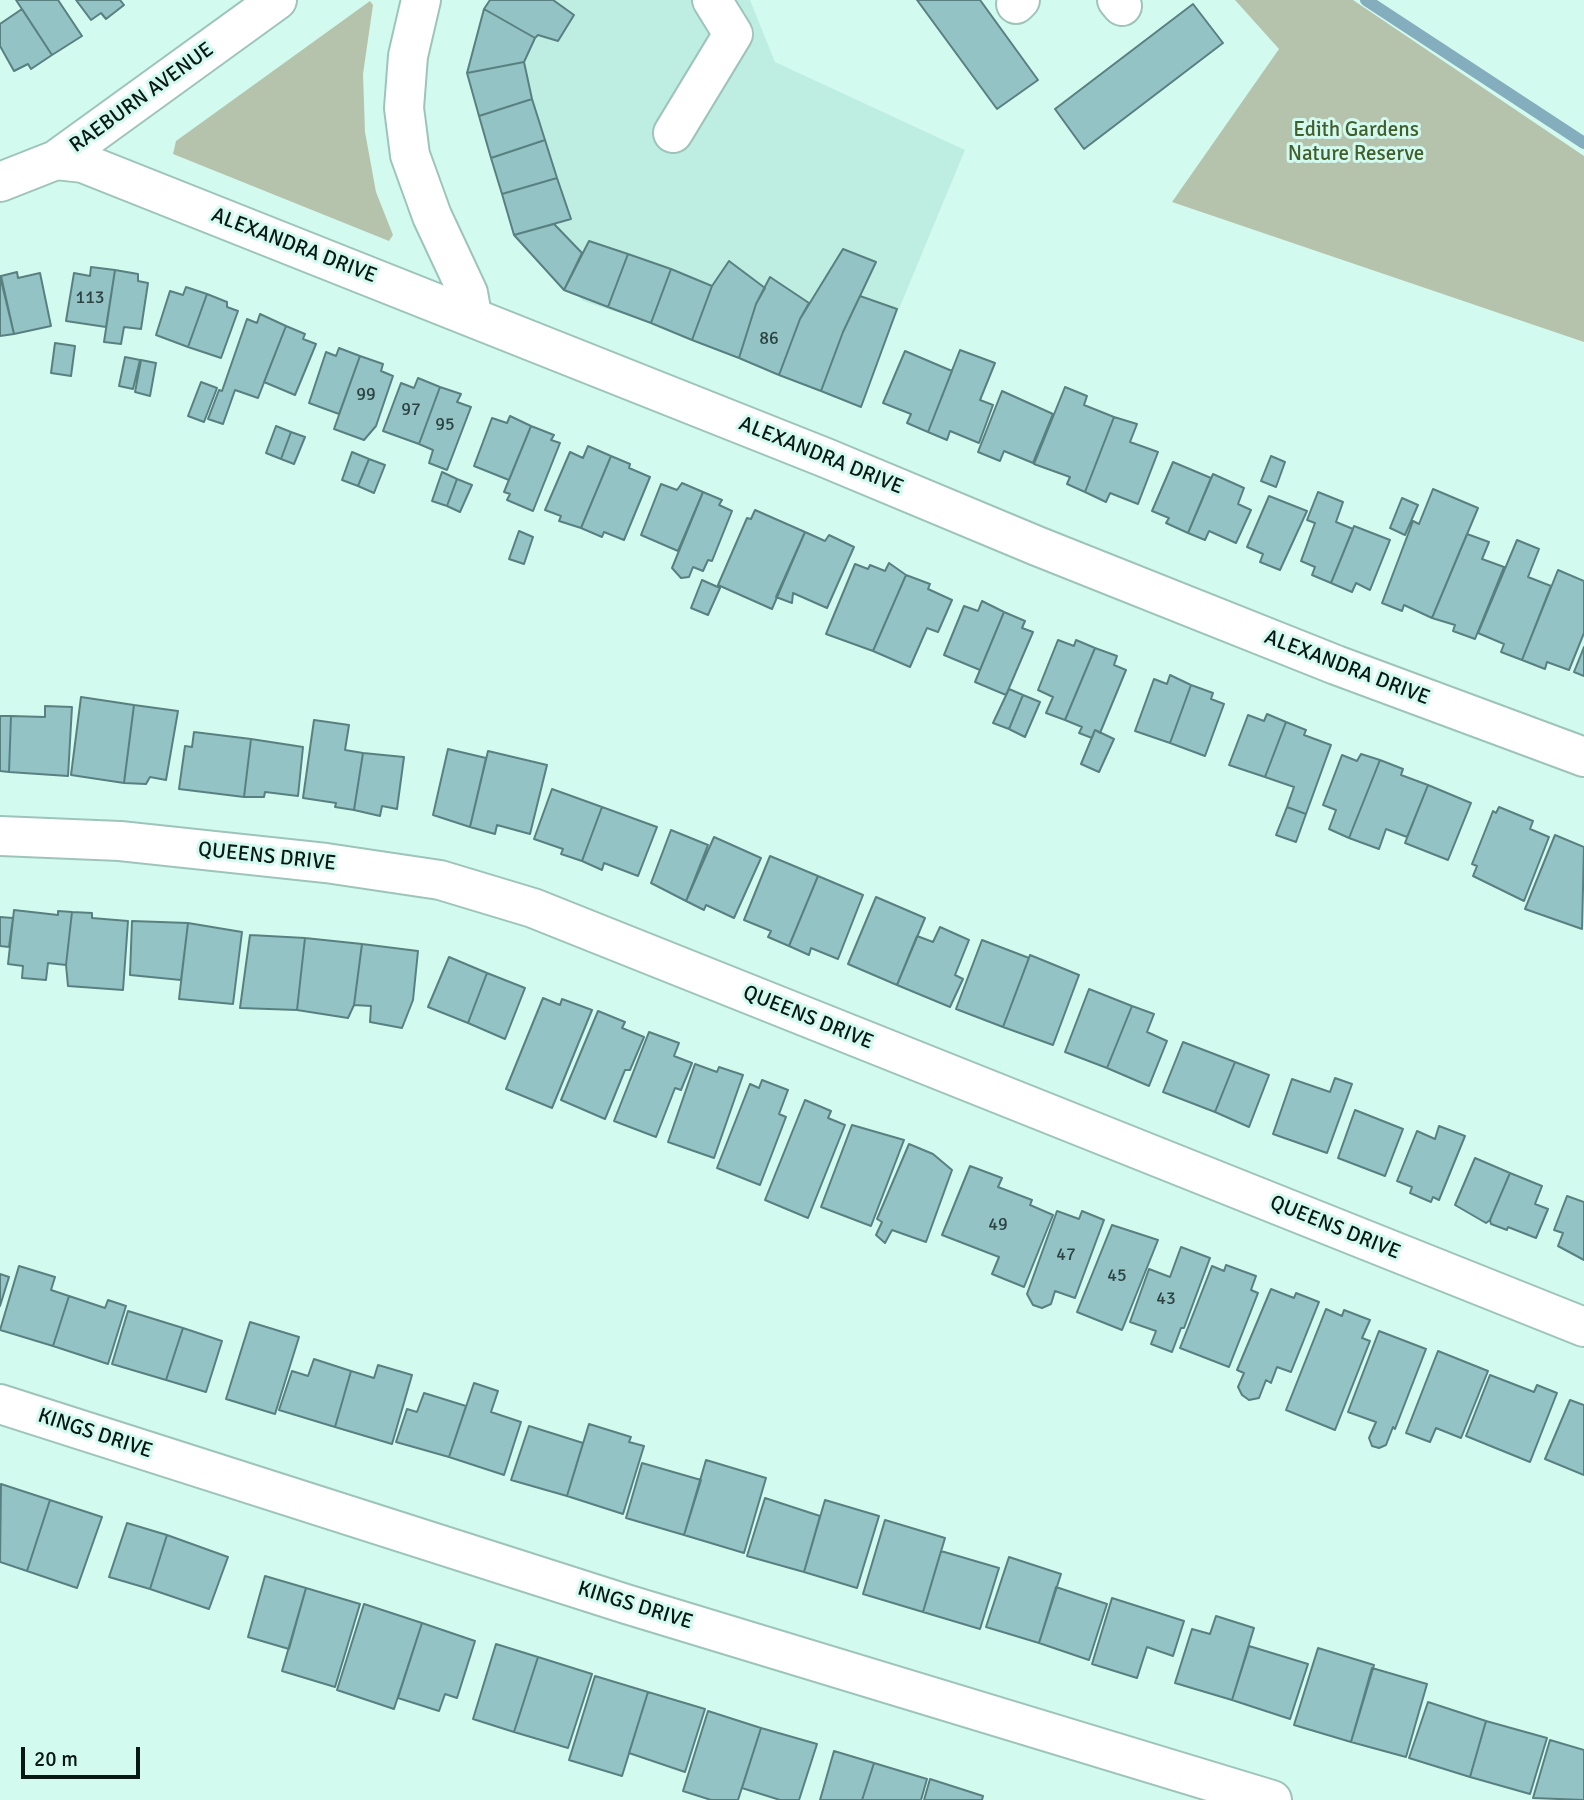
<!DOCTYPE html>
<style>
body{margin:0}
#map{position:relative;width:1584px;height:1800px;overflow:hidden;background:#d3faef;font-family:Signika,sans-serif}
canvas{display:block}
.scale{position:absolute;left:21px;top:1747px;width:119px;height:32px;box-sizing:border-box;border:4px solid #0a1815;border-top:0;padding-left:9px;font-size:21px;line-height:24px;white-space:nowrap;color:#0a1815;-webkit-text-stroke:5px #d3faef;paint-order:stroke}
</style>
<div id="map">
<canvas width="1584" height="1800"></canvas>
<div class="scale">20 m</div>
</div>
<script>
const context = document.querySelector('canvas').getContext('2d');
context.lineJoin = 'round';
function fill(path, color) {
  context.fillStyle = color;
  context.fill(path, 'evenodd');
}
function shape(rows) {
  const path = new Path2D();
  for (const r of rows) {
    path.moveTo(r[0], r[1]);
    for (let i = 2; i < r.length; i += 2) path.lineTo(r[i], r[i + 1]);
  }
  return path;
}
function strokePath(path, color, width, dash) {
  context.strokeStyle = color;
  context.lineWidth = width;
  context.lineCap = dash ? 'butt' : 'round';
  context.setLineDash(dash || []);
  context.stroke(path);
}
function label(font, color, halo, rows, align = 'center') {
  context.font = font + ' Signika,sans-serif';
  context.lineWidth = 6;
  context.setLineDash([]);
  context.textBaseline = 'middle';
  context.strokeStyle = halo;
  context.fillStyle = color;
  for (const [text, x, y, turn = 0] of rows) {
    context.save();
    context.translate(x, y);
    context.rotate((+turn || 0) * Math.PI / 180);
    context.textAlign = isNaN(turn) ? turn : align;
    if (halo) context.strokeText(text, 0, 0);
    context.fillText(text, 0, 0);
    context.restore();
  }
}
const built = shape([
 [500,0,750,0,775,62,965,150,864,393,583,301,525,241,476,88]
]);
const green = shape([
 [1235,0,1353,0,1584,156,1584,342,1172,202,1279,49],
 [370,1,373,5,363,74,365,132,376,192,393,235,389,241,173,154,176,141]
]);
const stream = shape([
 [1366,0,1584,143]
]);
const building = shape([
 [16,0,58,0,82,36,52,55,16,0],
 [76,0,120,0,124,5,106,19,101,13,91,20,76,0],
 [490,0,553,0,574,15,558,41,538,35,535,38,484,9,490,0],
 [917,0,980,0,1038,80,997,109,917,0],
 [1193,4,1223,43,1084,149,1055,109,1193,4],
 [22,9,52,55,31,69,28,64,14,71,0,46,0,24,22,9],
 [484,9,535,38,524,62,467,73,484,9],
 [524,62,532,99,479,116,467,73,524,62],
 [532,99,545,140,491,158,479,116,532,99],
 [545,140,557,178,502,194,491,158,545,140],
 [557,178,571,219,514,235,502,194,557,178],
 [554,224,582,253,564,290,514,235,554,224],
 [589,241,628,254,608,307,564,290,589,241],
 [843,249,876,262,843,332,821,391,779,375,800,319,843,249],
 [628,254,671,269,651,323,608,307,628,254],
 [729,261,765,288,756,304,739,358,692,340,712,286,729,261],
 [91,267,115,270,106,327,66,321,74,273,90,276,91,267],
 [671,269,712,286,692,340,651,323,671,269],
 [115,270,138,274,138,281,148,283,141,329,124,327,121,344,104,342,115,270],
 [17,272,18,278,40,273,51,326,14,334,1,276,17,272],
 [0,276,14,334,0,336,0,276],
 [770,277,809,303,800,319,779,375,739,358,756,304,770,277],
 [186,287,207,294,188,347,156,335,170,291,183,295,186,287],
 [207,294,227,302,227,307,238,311,221,358,188,347,207,294],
 [860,296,897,309,861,407,821,391,843,332,860,296],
 [260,314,286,326,258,398,235,390,223,424,208,419,219,390,222,391,247,319,257,323,260,314],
 [286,326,305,334,303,339,316,344,295,395,264,382,286,326],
 [55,343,75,346,71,376,51,373,55,343],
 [339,348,360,356,339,414,309,403,326,352,336,356,339,348],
 [960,350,995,363,980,400,993,405,979,443,950,431,947,440,928,432,960,350],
 [905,351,952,371,928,432,907,423,911,414,883,403,905,351],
 [360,356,383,364,381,371,393,376,376,426,364,440,334,429,360,356],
 [125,357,140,360,133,389,119,386,125,357],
 [141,360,156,363,150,396,135,392,141,360],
 [418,378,440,387,419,444,383,431,401,383,414,388,418,378],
 [201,382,217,388,204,422,188,416,201,382],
 [440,387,461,394,457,402,471,407,447,470,429,463,433,450,419,444,440,387],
 [1065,387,1087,396,1084,405,1114,417,1085,492,1067,484,1070,477,1034,464,1065,387],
 [1002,391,1053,414,1033,463,1004,451,1000,461,978,452,1002,391],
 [510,416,531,426,509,480,474,466,492,418,507,423,510,416],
 [1114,417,1137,424,1130,442,1158,452,1138,504,1110,493,1106,502,1085,492,1114,417],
 [276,426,291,432,281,459,266,453,276,426],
 [531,426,554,435,551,440,560,443,533,511,507,500,510,494,504,492,531,426],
 [291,432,305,437,294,464,281,459,291,432],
 [588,446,611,456,581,528,559,521,561,516,545,510,570,452,583,458,588,446],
 [352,452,369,459,358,486,342,480,352,452],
 [611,456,630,464,629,468,650,477,624,540,604,532,602,537,581,528,611,456],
 [1271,456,1285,462,1276,487,1261,481,1271,456],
 [369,459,385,465,374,493,358,486,369,459],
 [1173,462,1211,478,1188,533,1166,523,1169,518,1152,511,1173,462],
 [442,472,457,479,447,506,432,501,442,472],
 [1213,474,1244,488,1238,504,1251,510,1236,543,1209,531,1205,540,1188,533,1213,474],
 [457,479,472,485,460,512,447,506,457,479],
 [682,483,703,492,678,551,641,535,661,484,677,490,682,483],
 [1433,489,1478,508,1432,618,1404,605,1402,611,1382,603,1413,521,1419,524,1433,489],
 [703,492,722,500,719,505,732,511,712,561,708,560,703,571,693,567,689,577,681,578,672,568,703,492],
 [1318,492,1343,502,1336,522,1353,529,1331,583,1312,575,1315,567,1301,561,1315,523,1307,520,1318,492],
 [1269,496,1307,511,1280,570,1260,562,1263,554,1247,547,1269,496],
 [1402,498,1418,505,1405,535,1390,528,1402,498],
 [755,510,805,532,772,609,718,585,747,518,751,519,755,510],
 [1354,526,1390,540,1370,590,1356,583,1352,592,1331,583,1354,526],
 [519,531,533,537,524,564,509,559,519,531],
 [805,532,825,541,829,535,854,547,827,608,793,593,792,603,776,597,805,532],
 [1467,534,1489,542,1482,559,1504,567,1475,639,1453,631,1455,625,1432,618,1467,534],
 [1517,540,1539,549,1528,577,1551,586,1522,660,1501,652,1504,644,1478,633,1517,540],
 [889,563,906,575,873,651,826,634,855,564,868,569,870,565,885,571,889,563],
 [1558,570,1584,581,1584,633,1569,670,1547,662,1545,669,1522,660,1558,570],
 [906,575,930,584,928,589,952,600,938,632,927,628,910,667,873,651,906,575],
 [702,580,720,588,708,615,691,608,702,580],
 [982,601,1004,612,980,670,944,655,964,606,978,611,982,601],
 [1004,612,1025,621,1022,628,1033,632,1006,695,975,682,1004,612],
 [1058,640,1074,646,1076,640,1095,648,1065,720,1046,713,1053,697,1038,690,1058,640],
 [1584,647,1584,676,1574,672,1584,647],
 [1095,648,1117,656,1114,665,1126,670,1100,733,1095,730,1092,738,1079,733,1082,727,1065,720,1095,648],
 [1170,675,1191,685,1170,743,1135,731,1154,679,1167,684,1170,675],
 [1191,685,1213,693,1211,699,1224,704,1205,756,1170,743,1191,685],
 [1009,689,1023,695,1009,729,993,723,1009,689],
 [1023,695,1040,702,1025,737,1009,729,1023,695],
 [81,697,134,705,124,783,71,775,81,697],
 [134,705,178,711,166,780,150,777,146,784,124,783,134,705],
 [45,706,72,707,68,776,9,772,11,716,45,717,45,706],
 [1267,714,1286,722,1265,777,1229,765,1248,715,1264,721,1267,714],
 [0,716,11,716,9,772,0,771,0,716],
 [314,720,349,725,345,750,363,753,354,810,335,807,336,803,303,798,314,720],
 [1286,722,1306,730,1304,735,1331,745,1306,814,1287,807,1294,787,1265,777,1286,722],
 [1095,730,1114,739,1099,772,1081,764,1095,730],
 [194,732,251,739,244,797,179,789,185,746,192,747,194,732],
 [251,739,303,747,298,796,265,792,264,797,244,797,251,739],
 [448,749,486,758,470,827,433,815,448,749],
 [488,751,547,765,530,834,497,825,495,834,470,827,488,751],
 [363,753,404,757,397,809,382,806,380,816,354,810,363,753],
 [1361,754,1380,760,1349,838,1329,829,1336,810,1323,805,1342,755,1357,761,1361,754],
 [1380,760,1403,769,1401,775,1428,785,1407,837,1386,829,1379,849,1349,838,1380,760],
 [1428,785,1471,803,1448,860,1405,843,1428,785],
 [552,789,602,807,582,861,561,854,563,849,534,839,552,789],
 [602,807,657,827,638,876,604,863,602,870,582,861,602,807],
 [1287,807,1306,814,1296,842,1276,835,1287,807],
 [1499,807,1533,821,1530,829,1549,837,1524,901,1473,876,1477,866,1472,864,1493,811,1496,813,1499,807],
 [671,830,708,845,686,901,651,883,671,830],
 [1555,835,1584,847,1582,929,1525,909,1555,835],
 [714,837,761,858,734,918,706,905,704,910,686,901,714,837],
 [770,856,818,876,789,946,768,937,771,931,744,920,770,856],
 [818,876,863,895,838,959,811,948,809,955,789,946,818,876],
 [876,897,925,918,897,985,848,964,876,897],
 [14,910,58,915,58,911,72,912,66,965,48,963,46,980,22,978,23,966,8,964,14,910],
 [72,912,92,913,92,918,128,921,123,990,68,986,66,965,72,912],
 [0,917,13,918,9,947,0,946,0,917],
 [132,921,188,923,181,980,130,975,132,921],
 [188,923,242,932,233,1004,179,999,188,923],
 [940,927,969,940,955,975,963,979,950,1007,897,985,917,936,933,942,940,927],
 [250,935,305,938,297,1010,240,1008,250,935],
 [305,938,362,944,354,1005,348,1018,297,1010,305,938],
 [982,940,1029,958,1003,1027,956,1009,982,940],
 [362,944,418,951,413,1000,402,1028,370,1022,371,1006,354,1005,362,944],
 [1030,955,1079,975,1053,1045,1003,1027,1030,955],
 [449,957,487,973,468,1023,428,1007,449,957],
 [487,973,525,988,505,1039,468,1023,487,973],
 [1089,989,1132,1006,1107,1068,1065,1052,1089,989],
 [543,998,560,1005,562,999,592,1010,552,1108,506,1089,543,998],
 [1132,1006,1154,1014,1147,1032,1167,1041,1149,1086,1107,1068,1132,1006],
 [598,1011,625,1022,622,1028,644,1037,630,1070,625,1070,605,1119,561,1100,598,1011],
 [649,1032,679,1043,674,1056,692,1063,681,1090,675,1088,656,1137,614,1121,649,1032],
 [1183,1042,1235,1062,1215,1112,1163,1092,1183,1042],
 [1235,1062,1269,1075,1249,1127,1215,1112,1235,1062],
 [695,1064,717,1072,719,1067,743,1075,714,1158,668,1142,695,1064],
 [1335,1078,1352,1084,1327,1153,1273,1134,1292,1079,1330,1092,1335,1078],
 [762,1080,788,1090,779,1114,786,1117,760,1185,717,1168,750,1084,759,1088,762,1080],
 [805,1100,831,1111,828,1118,845,1125,808,1218,765,1200,805,1100],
 [1355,1110,1403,1129,1385,1176,1338,1158,1355,1110],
 [852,1125,904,1140,871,1226,821,1207,852,1125],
 [1439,1126,1465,1136,1439,1200,1433,1197,1431,1202,1410,1193,1412,1187,1397,1181,1417,1131,1435,1139,1439,1126],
 [909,1144,933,1154,952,1170,926,1242,892,1230,885,1243,876,1235,882,1222,877,1219,909,1144],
 [1475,1158,1510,1173,1490,1220,1486,1223,1455,1205,1475,1158],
 [970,1166,1002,1178,998,1187,1032,1200,1030,1205,1053,1215,1024,1287,992,1274,999,1257,942,1235,970,1166],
 [1510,1173,1542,1186,1535,1204,1548,1209,1536,1238,1508,1227,1507,1230,1491,1224,1490,1220,1510,1173],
 [1567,1196,1584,1202,1584,1260,1558,1246,1563,1233,1554,1230,1567,1196],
 [1057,1211,1079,1219,1082,1211,1104,1220,1075,1298,1055,1291,1051,1304,1042,1308,1033,1305,1027,1294,1057,1211],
 [1112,1225,1158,1240,1122,1330,1077,1312,1112,1225],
 [1181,1247,1210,1258,1184,1328,1181,1328,1172,1352,1151,1344,1156,1331,1130,1322,1149,1269,1170,1277,1181,1247],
 [1226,1265,1256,1276,1251,1290,1258,1293,1229,1367,1180,1348,1212,1266,1224,1271,1226,1265],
 [19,1266,55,1277,51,1290,69,1296,53,1346,0,1330,19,1266],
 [0,1274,9,1277,0,1306,0,1274],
 [1271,1289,1294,1298,1296,1293,1319,1302,1291,1372,1277,1367,1271,1383,1266,1380,1259,1398,1249,1400,1242,1395,1238,1387,1244,1373,1237,1370,1271,1289],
 [69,1296,105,1308,108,1300,126,1306,108,1364,53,1346,69,1296],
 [1326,1309,1342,1316,1344,1310,1370,1320,1362,1338,1370,1341,1335,1430,1286,1410,1326,1309],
 [128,1311,183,1328,166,1380,112,1364,128,1311],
 [250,1322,299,1337,275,1414,226,1399,250,1322],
 [183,1328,222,1341,206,1392,166,1380,183,1328],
 [1379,1331,1426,1349,1395,1429,1393,1427,1386,1445,1379,1448,1372,1446,1369,1438,1376,1422,1348,1412,1379,1331],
 [1438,1351,1488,1371,1461,1438,1436,1428,1430,1442,1406,1433,1438,1351],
 [314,1359,351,1371,335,1427,279,1410,292,1371,308,1376,314,1359],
 [378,1365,412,1375,392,1444,335,1427,351,1371,374,1378,378,1365],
 [1490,1375,1534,1392,1537,1385,1557,1393,1530,1462,1466,1436,1490,1375],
 [474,1383,498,1391,491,1412,521,1422,504,1475,449,1457,474,1383],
 [424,1393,466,1406,449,1457,396,1442,407,1409,417,1412,424,1393],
 [1570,1400,1584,1405,1584,1475,1545,1459,1570,1400],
 [589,1424,631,1437,629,1442,644,1446,623,1514,567,1496,589,1424],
 [529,1426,583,1443,567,1496,511,1480,529,1426],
 [706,1460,766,1478,744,1553,684,1535,706,1460],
 [642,1463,701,1480,684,1535,626,1518,642,1463],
 [1,1484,50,1500,27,1571,0,1562,1,1484],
 [765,1498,820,1516,804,1572,747,1556,765,1498],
 [50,1500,102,1517,77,1588,27,1571,50,1500],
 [825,1500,879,1516,857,1588,804,1572,825,1500],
 [885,1520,945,1538,923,1612,863,1594,885,1520],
 [127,1523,167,1535,150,1589,109,1577,127,1523],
 [167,1535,228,1557,209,1609,150,1589,167,1535],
 [941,1551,999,1568,980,1629,923,1612,941,1551],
 [1009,1557,1061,1574,1039,1643,986,1627,1009,1557],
 [265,1576,306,1588,289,1649,248,1637,265,1576],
 [1056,1587,1107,1604,1089,1660,1039,1643,1056,1587],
 [306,1588,360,1604,335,1687,282,1671,306,1588],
 [1112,1598,1184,1621,1173,1656,1147,1647,1137,1678,1092,1664,1112,1598],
 [364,1604,422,1623,394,1709,337,1690,364,1604],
 [1216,1616,1254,1628,1232,1700,1175,1683,1192,1629,1210,1634,1216,1616],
 [422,1623,475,1641,457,1698,445,1694,439,1711,398,1698,422,1623],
 [496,1644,538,1657,514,1732,473,1719,496,1644],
 [1249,1646,1308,1664,1290,1719,1232,1700,1249,1646],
 [1318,1648,1374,1665,1351,1742,1294,1725,1318,1648],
 [538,1657,592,1674,568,1748,514,1732,538,1657],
 [1372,1668,1427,1684,1406,1757,1351,1742,1372,1668],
 [595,1676,648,1692,622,1776,569,1760,595,1676],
 [648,1692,705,1709,685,1772,629,1753,648,1692],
 [1428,1702,1486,1721,1470,1777,1409,1758,1428,1702],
 [708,1711,761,1728,738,1800,711,1800,683,1791,708,1711],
 [1486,1721,1547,1738,1530,1794,1470,1777,1486,1721],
 [761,1728,817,1744,799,1800,780,1800,742,1788,761,1728],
 [1550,1740,1584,1750,1584,1800,1533,1798,1550,1740],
 [834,1751,874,1763,862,1800,820,1800,834,1751],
 [874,1763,927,1779,921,1800,862,1800,874,1763],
 [930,1779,983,1796,982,1800,924,1800,930,1779]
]);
const minor = shape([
 [421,0,408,56,404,108,410,155,432,216,468,293,472,315],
 [1117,0,1122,6],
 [1016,4,1020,0],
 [673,133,733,34,712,0],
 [56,160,83,163,826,458,1037,546,1336,665,1584,757],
 [0,182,56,160,277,0],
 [0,836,120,841,326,863,440,880,533,908,1584,1327],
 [0,1404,626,1604,1272,1800]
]);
const numberNames = [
 ["113",90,298],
 ["86",769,339],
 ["99",366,395],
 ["97",411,410],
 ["95",445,425],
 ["49",998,1225],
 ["47",1066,1255],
 ["45",1117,1276],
 ["43",1166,1299]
];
const streetNames = [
 ["RAEBURN AVENUE",142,98,-36],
 ["ALEXANDRA DRIVE",294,246,21],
 ["ALEXANDRA DRIVE",821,456,22],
 ["ALEXANDRA DRIVE",1347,668,21],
 ["QUEENS DRIVE",267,857,6],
 ["QUEENS DRIVE",808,1018,22],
 ["QUEENS DRIVE",1335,1228,22],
 ["KINGS DRIVE",95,1434,18],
 ["KINGS DRIVE",635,1606,17]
];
const parkNames = [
 ["Edith Gardens",1356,130],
 ["Nature Reserve",1356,154]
];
fill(built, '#bdeee1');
fill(green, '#b6c3ac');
strokePath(stream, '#84adbd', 12);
fill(building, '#93c3c5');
strokePath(building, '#598081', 2);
strokePath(minor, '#9ec4ba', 42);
strokePath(minor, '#fff', 38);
label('18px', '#2c4341', null, numberNames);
label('21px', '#0a1815', '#d3faef', streetNames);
label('21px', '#435d2c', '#d3faef', parkNames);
</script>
